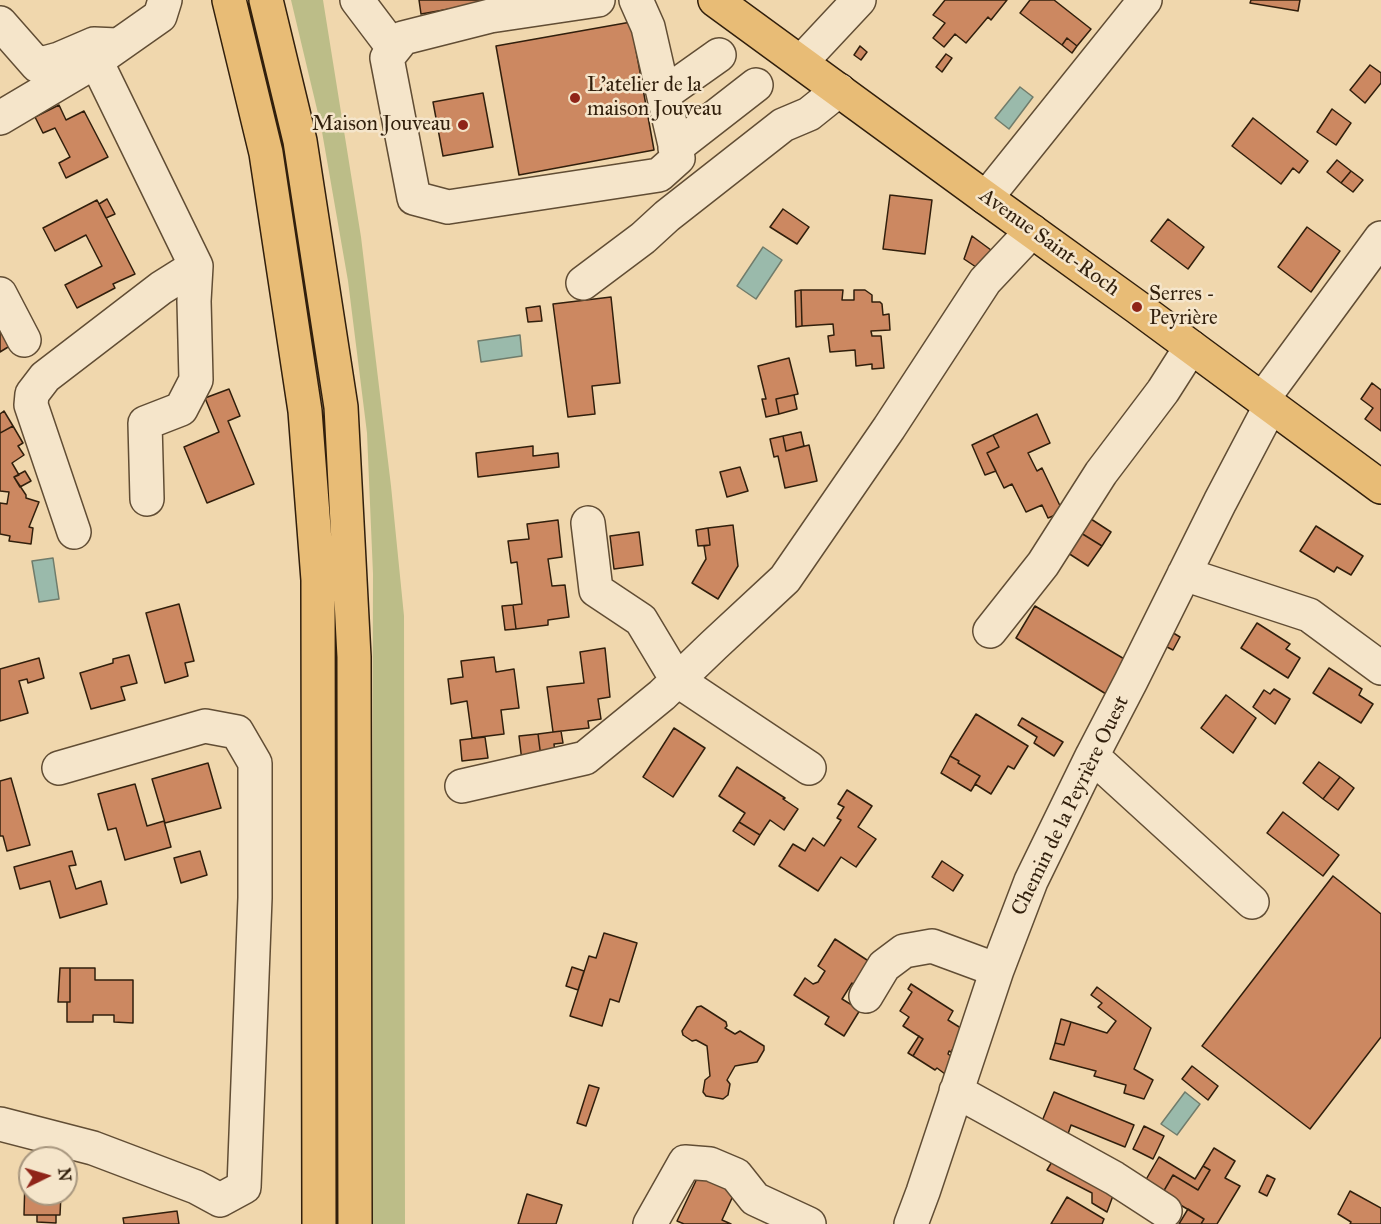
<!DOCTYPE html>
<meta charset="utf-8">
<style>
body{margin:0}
#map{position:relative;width:1381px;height:1224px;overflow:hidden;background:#f0d7ad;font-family:"IM FELL Great Primer",serif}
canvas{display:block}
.north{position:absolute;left:18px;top:1146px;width:60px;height:60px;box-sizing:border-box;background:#f5e5ca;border:2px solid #a7967e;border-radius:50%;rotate:85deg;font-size:16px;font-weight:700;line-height:24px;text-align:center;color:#311f0c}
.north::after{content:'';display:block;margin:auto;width:21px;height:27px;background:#8f2418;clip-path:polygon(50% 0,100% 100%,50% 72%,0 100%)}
</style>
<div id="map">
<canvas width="1381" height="1224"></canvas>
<div class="north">N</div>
</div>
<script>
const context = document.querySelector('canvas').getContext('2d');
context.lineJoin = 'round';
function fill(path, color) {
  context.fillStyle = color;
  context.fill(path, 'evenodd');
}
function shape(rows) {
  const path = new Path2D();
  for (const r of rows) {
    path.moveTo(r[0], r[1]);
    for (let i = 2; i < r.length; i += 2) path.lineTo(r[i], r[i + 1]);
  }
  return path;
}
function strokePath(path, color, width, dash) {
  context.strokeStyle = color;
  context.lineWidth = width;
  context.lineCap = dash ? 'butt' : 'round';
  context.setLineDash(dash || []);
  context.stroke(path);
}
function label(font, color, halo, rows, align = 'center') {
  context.font = font + ' "IM FELL Great Primer",serif';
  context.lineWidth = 5;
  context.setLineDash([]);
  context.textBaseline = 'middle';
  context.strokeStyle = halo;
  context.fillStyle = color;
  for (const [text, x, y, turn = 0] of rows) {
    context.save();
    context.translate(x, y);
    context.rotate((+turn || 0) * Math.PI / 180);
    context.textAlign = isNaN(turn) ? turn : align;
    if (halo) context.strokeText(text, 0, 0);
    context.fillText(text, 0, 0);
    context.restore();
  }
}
const green = shape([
 [291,0,323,0,361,237,391,486,404,616,405,1224,371,1224,373,574,367,433,348,281,321,126]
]);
const water = shape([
 [1020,87,1033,97,1009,129,995,118,1020,87],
 [763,247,782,260,756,299,737,286,763,247],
 [520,335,522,356,481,362,478,341,520,335],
 [53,558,59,599,39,602,32,561,53,558],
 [1185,1092,1200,1104,1177,1135,1161,1124,1185,1092]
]);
const building = shape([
 [419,0,501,0,421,14,419,0],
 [945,0,1007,0,991,20,988,17,966,43,955,34,944,47,933,38,945,23,933,15,945,0],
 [1030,0,1054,0,1091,29,1077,46,1067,38,1062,45,1020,13,1030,0],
 [1251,0,1300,0,1298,11,1250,3,1251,0],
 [631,22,654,150,519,175,496,46,631,22],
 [1067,38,1077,46,1072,53,1062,45,1067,38],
 [860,46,867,52,861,60,854,55,860,46],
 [946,54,952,58,942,72,936,67,946,54],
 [1370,65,1381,73,1381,83,1365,103,1350,90,1370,65],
 [483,93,493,147,443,156,433,102,483,93],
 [59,105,66,120,84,111,108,157,66,178,59,163,70,157,55,128,43,133,35,117,59,105],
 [1332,109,1351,123,1336,145,1317,132,1332,109],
 [1253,118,1308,161,1299,173,1293,168,1281,184,1232,146,1253,118],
 [1337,160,1351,171,1341,183,1327,172,1337,160],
 [1351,171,1363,180,1353,192,1341,183,1351,171],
 [890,195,932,200,925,254,883,249,890,195],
 [107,199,115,214,106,218,99,204,107,199],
 [97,200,135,274,113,284,115,288,77,308,65,285,102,266,86,235,55,251,43,228,97,200],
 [783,209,809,227,797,244,770,227,783,209],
 [1168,219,1204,247,1188,269,1151,241,1168,219],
 [1307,227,1340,251,1311,292,1278,267,1307,227],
 [972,236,995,253,982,271,964,259,972,236],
 [801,290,802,326,796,327,795,291,801,290],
 [801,290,843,290,842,300,854,300,854,290,865,290,872,295,872,302,880,302,882,304,883,315,889,314,890,330,871,331,872,336,881,336,884,368,872,369,872,364,856,366,855,350,830,352,828,336,834,335,833,324,802,326,801,290],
 [611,297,620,383,592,386,595,414,568,417,553,304,611,297],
 [540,306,542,321,528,322,526,308,540,306],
 [0,324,13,344,0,352,0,324],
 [789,358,798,394,776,399,779,414,766,417,762,399,766,399,758,366,789,358],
 [1372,383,1381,390,1381,431,1365,419,1373,408,1361,399,1372,383],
 [229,389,240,416,228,421,254,484,207,503,184,447,219,432,205,398,229,389],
 [794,395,797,409,779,414,776,399,794,395],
 [4,411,13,426,0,433,0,414,4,411],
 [1037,414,1050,443,1028,453,1037,471,1042,468,1063,512,1048,518,1042,505,1026,512,1012,484,1004,488,987,453,999,447,993,435,1037,414],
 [13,426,23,443,18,446,24,455,12,463,19,475,14,477,26,495,26,498,39,502,29,527,33,528,31,544,9,541,10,536,0,534,0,503,7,504,9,492,0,491,0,433,13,426],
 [801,432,804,446,786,451,783,436,801,432],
 [993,435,999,447,987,453,996,471,985,475,972,445,993,435],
 [783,436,786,451,809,445,817,481,785,488,778,456,774,457,770,439,783,436],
 [533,446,533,456,558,453,559,467,478,477,476,453,533,446],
 [740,467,748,491,727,497,720,472,740,467],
 [25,471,31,481,20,487,14,477,25,471],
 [1091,519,1111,532,1102,546,1081,533,1091,519],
 [558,520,562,557,548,559,552,586,565,585,569,617,548,620,548,625,516,629,513,605,522,604,517,562,511,563,508,541,529,539,527,524,558,520],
 [733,525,738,566,718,599,692,583,706,559,704,546,710,545,708,528,733,525],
 [1316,526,1363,556,1351,575,1337,567,1334,572,1300,551,1316,526],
 [708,528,710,545,698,546,696,530,708,528],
 [639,532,643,565,614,569,610,536,639,532],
 [1081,533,1102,546,1088,566,1068,553,1081,533],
 [179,604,194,661,185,663,188,676,165,683,146,613,179,604],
 [513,605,516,629,505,630,502,606,513,605],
 [1035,606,1126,660,1106,694,1016,638,1035,606],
 [1257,623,1290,644,1286,649,1300,658,1288,678,1241,648,1257,623],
 [1170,631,1180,637,1173,650,1163,645,1170,631],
 [605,648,610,697,598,699,601,719,588,721,589,728,553,732,547,687,584,683,580,652,605,648],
 [129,655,137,683,121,687,125,700,91,709,80,673,113,663,113,659,129,655],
 [494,657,496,672,514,669,519,708,501,710,504,734,472,738,467,701,451,704,448,679,463,677,461,661,494,657],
 [39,658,44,678,28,683,27,679,19,681,28,713,0,721,0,669,39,658],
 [1329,668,1362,689,1359,695,1373,704,1361,723,1313,693,1329,668],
 [1274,689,1290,699,1275,724,1253,707,1264,690,1270,694,1274,689],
 [1226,695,1256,718,1233,753,1201,728,1226,695],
 [976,714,1028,746,1014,769,1008,766,991,794,975,784,980,776,958,763,959,761,950,756,976,714],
 [1022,718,1063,742,1054,756,1034,743,1037,737,1018,725,1022,718],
 [674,728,705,748,673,797,643,777,674,728],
 [561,731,563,743,554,744,556,761,542,765,538,734,561,731],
 [538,734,542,765,523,770,519,736,538,734],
 [485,737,488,758,462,761,460,740,485,737],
 [950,756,959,761,958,763,980,776,971,791,941,773,950,756],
 [1319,762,1340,777,1323,799,1303,783,1319,762],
 [208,763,221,808,165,823,152,779,208,763],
 [737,767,785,798,783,799,798,809,784,830,770,820,760,835,739,822,745,813,719,796,737,767],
 [1340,777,1354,788,1338,810,1323,799,1340,777],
 [11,778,30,845,7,851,3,836,0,836,0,781,11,778],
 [135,784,147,826,164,821,171,847,125,860,116,828,108,830,98,794,135,784],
 [847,790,872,806,858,827,876,839,856,867,841,857,818,891,779,866,793,844,805,851,813,838,824,846,841,820,837,818,844,807,838,804,847,790],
 [1283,812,1339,855,1323,876,1267,833,1283,812],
 [739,822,760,835,754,845,733,831,739,822],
 [72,851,76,865,69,866,76,889,101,881,107,904,60,918,50,881,20,889,14,867,72,851],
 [200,851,207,875,181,883,174,858,200,851],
 [942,861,963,875,953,891,932,877,942,861],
 [1333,876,1381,914,1381,1037,1310,1129,1202,1046,1333,876],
 [604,933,637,943,619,1002,610,999,602,1026,570,1016,589,956,596,958,604,933],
 [835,939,870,962,855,985,852,983,842,999,860,1010,844,1036,825,1024,829,1017,794,995,805,978,813,984,818,982,825,971,818,966,835,939],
 [572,967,584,971,578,990,566,986,572,967],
 [60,968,70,968,70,1002,58,1002,60,968],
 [70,968,95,968,95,980,133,980,133,1023,114,1022,114,1015,93,1015,93,1022,67,1022,67,1002,70,1002,70,968],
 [911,984,953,1011,948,1020,964,1030,951,1052,949,1051,948,1054,955,1059,945,1074,937,1068,935,1070,913,1056,923,1039,903,1026,909,1017,900,1011,912,992,908,989,911,984],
 [1097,987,1151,1028,1134,1069,1153,1080,1144,1099,1124,1093,1126,1085,1094,1076,1096,1071,1050,1059,1055,1043,1064,1045,1071,1022,1107,1033,1116,1021,1098,1007,1102,1003,1091,995,1097,987],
 [701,1006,726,1022,727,1026,725,1028,735,1034,740,1031,764,1046,764,1050,757,1062,735,1066,727,1080,730,1084,728,1095,723,1099,706,1096,703,1092,705,1080,710,1076,707,1046,696,1040,692,1041,683,1035,682,1031,697,1007,701,1006],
 [1061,1019,1071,1022,1064,1045,1055,1043,1061,1019],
 [919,1036,923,1039,913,1056,908,1053,919,1036],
 [1192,1066,1218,1086,1208,1100,1182,1079,1192,1066],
 [589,1085,599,1088,586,1126,577,1123,589,1085],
 [1054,1092,1134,1125,1125,1147,1071,1125,1067,1137,1040,1126,1054,1092],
 [1144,1126,1164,1136,1153,1159,1133,1149,1144,1126],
 [1214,1148,1235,1161,1225,1178,1240,1186,1217,1224,1201,1224,1204,1219,1162,1194,1173,1175,1198,1190,1210,1170,1203,1166,1214,1148],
 [1159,1157,1195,1179,1203,1166,1210,1170,1198,1190,1173,1175,1162,1194,1144,1183,1159,1157],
 [1053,1160,1114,1193,1107,1212,1092,1203,1092,1193,1047,1170,1053,1160],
 [702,1168,738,1185,722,1220,731,1224,684,1224,677,1221,702,1168],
 [1267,1175,1275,1179,1267,1196,1259,1192,1267,1175],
 [25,1178,30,1178,30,1194,61,1194,60,1215,24,1215,25,1178],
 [1350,1191,1381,1208,1381,1224,1350,1224,1351,1222,1338,1214,1350,1191],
 [527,1194,562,1205,556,1224,518,1224,527,1194],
 [1067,1197,1104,1219,1102,1224,1051,1224,1067,1197],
 [1188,1209,1204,1219,1201,1224,1179,1224,1188,1209],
 [177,1211,179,1224,124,1224,123,1218,177,1211],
 [37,1215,56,1215,56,1223,37,1222,37,1215]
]);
const minor = shape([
 [357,0,394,49],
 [598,0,490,16,403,38,387,58,414,198,448,207,659,175,678,158,648,27,636,0],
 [0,23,37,65,59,59,94,44,117,45],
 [801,62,859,0],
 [664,94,719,55],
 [0,118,96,61],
 [675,148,756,85],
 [986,198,1145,0],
 [583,283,643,238,667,216,783,125,809,114,839,90],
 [0,294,24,340],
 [1264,400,1270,389,1381,238],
 [147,499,145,423,181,409,196,380,194,301,196,266,96,61,160,16,165,0],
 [588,523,596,590,641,620,677,680,809,768],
 [74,532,31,405,32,394,45,377,161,288,196,266],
 [1184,574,1309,615,1381,668],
 [990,631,1043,564,1101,473,1163,391,1191,347],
 [1092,756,1252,902],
 [59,768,205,726,237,732,255,763,255,898,244,1187,220,1200],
 [462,786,585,758,662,695,714,645,785,579,889,428,985,281,1032,231],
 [866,996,884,966,904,951,932,946,997,970],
 [956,1091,1114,1178,1165,1211],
 [0,1124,93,1148,196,1187,220,1200],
 [650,1224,685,1162,710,1164,736,1175,755,1199,809,1224],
 [911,1224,923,1192,997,970,1031,881,1092,756,1131,681,1220,502,1271,405]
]);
const major = shape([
 [229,0,266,153,305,411,318,580,319,1224],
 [266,0,300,141,341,407,354,657,355,1224],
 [715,0,986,198,1137,307,1381,487]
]);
const markers = [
 [575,98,6,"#8f2418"],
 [463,125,6,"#8f2418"],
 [1137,307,6,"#8f2418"]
];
const poiNames = [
 ["L'atelier de la",587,86],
 ["maison Jouveau",587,110],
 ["Maison Jouveau",451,125,"right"],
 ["Serres -",1149,295],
 ["Peyrière",1149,319]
];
const streetNames = [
 ["Avenue Saint-Roch",1049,243,36],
 ["Chemin de la Peyrière Ouest",1071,806,-64]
];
fill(green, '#bcbd88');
fill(water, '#9abaab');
strokePath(water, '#707c6b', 1.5);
fill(building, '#cc8861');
strokePath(building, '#311f0c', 1.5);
strokePath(minor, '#614d34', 36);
strokePath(major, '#311f0c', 36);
strokePath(minor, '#f5e5ca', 33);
strokePath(major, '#e8bc76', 33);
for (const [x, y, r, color] of markers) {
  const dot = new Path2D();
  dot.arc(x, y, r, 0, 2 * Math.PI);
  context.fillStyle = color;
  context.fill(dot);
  strokePath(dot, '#f5e5ca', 2);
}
label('21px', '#311f0c', '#f5e5ca', poiNames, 'left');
label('21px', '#311f0c', '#f5e5ca', streetNames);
</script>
